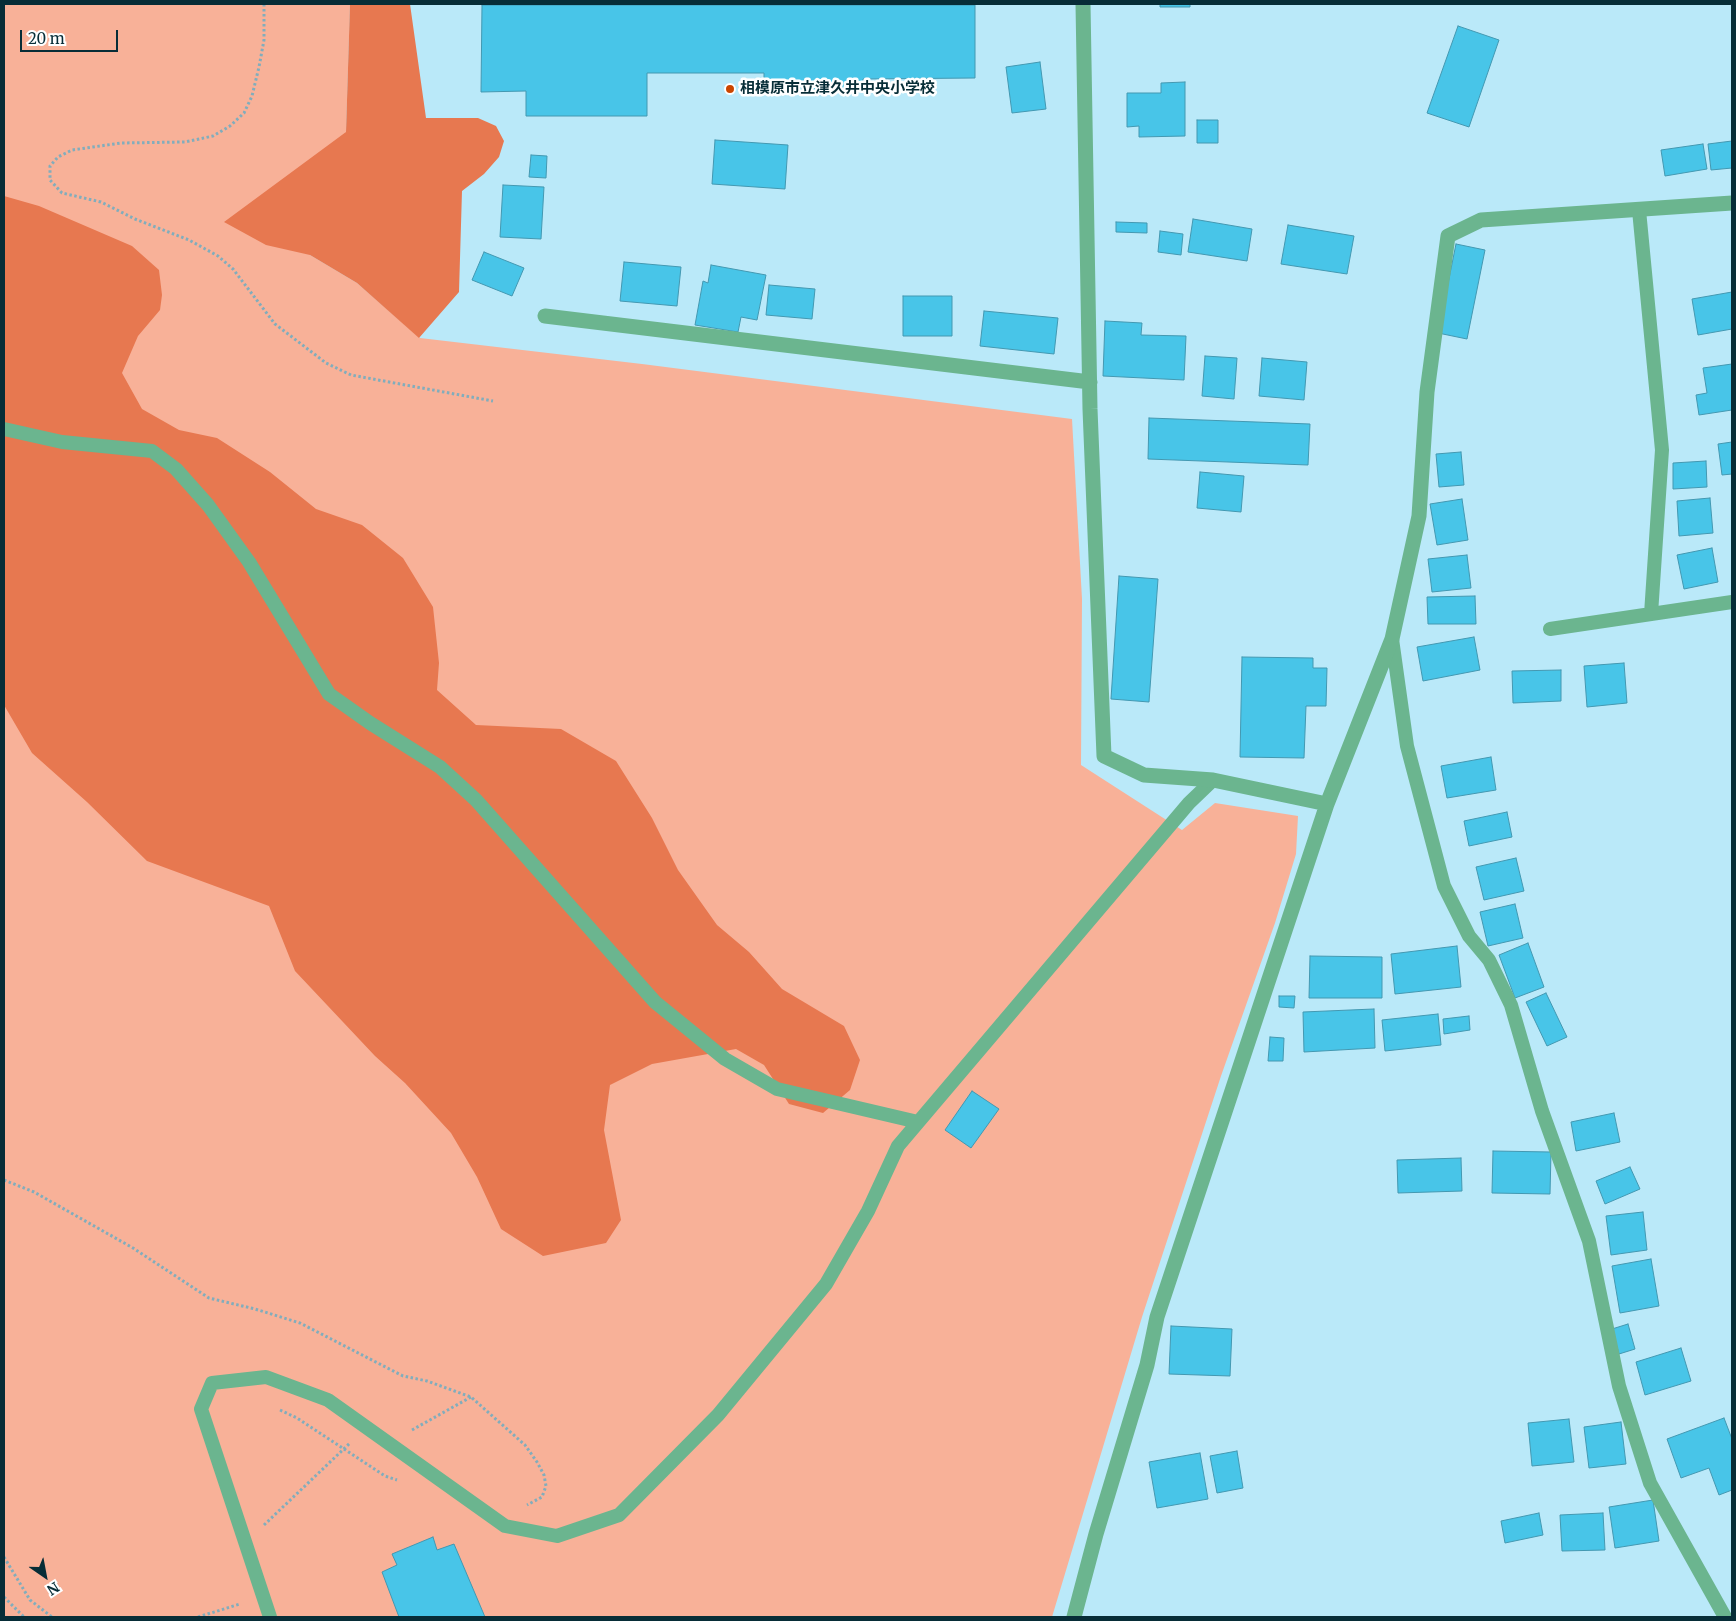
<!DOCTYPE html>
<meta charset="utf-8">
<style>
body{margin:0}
#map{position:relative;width:1736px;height:1621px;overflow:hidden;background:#bae9f9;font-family:Merriweather,serif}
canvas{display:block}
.frame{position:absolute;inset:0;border:5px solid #072d37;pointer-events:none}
.north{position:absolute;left:20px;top:1551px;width:50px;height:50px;-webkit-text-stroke:4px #fff;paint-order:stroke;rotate:147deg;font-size:14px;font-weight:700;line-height:20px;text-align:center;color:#072d37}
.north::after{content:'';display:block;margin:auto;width:18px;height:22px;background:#072d37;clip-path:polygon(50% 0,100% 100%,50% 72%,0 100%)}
.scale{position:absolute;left:20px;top:30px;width:98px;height:22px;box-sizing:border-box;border:2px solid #072d37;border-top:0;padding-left:6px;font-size:15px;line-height:18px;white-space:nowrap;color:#072d37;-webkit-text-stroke:4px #fff;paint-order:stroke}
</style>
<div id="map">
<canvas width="1736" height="1621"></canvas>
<div class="frame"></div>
<div class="north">N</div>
<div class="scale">20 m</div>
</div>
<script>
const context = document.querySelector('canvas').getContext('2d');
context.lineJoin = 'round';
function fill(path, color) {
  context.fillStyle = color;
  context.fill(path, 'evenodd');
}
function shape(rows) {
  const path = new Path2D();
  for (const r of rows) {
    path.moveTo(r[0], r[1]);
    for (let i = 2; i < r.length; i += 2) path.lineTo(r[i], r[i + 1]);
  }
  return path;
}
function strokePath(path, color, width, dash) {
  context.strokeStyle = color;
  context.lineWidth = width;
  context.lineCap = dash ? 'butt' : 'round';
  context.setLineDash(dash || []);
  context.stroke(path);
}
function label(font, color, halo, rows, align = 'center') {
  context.font = font + ' Merriweather,"Noto Sans JP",serif';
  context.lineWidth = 5;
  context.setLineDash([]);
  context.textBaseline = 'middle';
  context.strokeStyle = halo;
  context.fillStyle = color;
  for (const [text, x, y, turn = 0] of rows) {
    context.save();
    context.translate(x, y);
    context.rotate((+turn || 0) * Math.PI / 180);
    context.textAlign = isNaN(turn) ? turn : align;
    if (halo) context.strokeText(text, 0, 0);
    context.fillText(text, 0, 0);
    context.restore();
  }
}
const green = shape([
 [4,4,350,4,346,132,310,255,357,283,420,338,642,364,1072,419,1082,599,1081,765,1182,830,1215,803,1298,816,1296,854,1275,923,1221,1076,1142,1317,1052,1617,4,1617]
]);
const forest = shape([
 [350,4,410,4,426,118,478,118,496,126,504,141,499,157,484,174,462,191,459,292,419,338,357,283,310,255,266,245,224,222,346,132],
 [4,196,39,206,132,246,159,270,162,295,160,310,138,336,122,373,142,409,179,430,217,438,270,472,316,509,362,525,403,558,433,607,439,663,437,690,476,725,561,729,616,761,652,818,678,870,717,925,749,952,782,989,844,1026,860,1060,850,1090,823,1113,789,1104,764,1065,736,1049,652,1064,610,1085,604,1130,621,1220,606,1243,543,1256,501,1229,477,1177,451,1133,405,1083,375,1056,295,971,269,906,147,861,87,802,32,753,4,705]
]);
const building = shape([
 [1160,4,1190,4,1190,7,1160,7,1160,4],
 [482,5,975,5,975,78,863,79,862,91,764,91,764,73,647,73,647,116,526,116,526,91,481,92,482,5],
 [1458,26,1499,40,1469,127,1427,113,1458,26],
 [1040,62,1046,109,1012,113,1006,67,1040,62],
 [1185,82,1185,136,1139,137,1139,126,1127,127,1127,93,1161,93,1161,83,1185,82],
 [1197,120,1218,120,1218,143,1197,143,1197,120],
 [715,140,788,145,785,189,712,184,715,140],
 [1732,141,1732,168,1711,170,1708,144,1732,141],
 [1703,144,1707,169,1665,176,1661,150,1703,144],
 [531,155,547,156,546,178,529,177,531,155],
 [503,185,544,187,541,239,500,237,503,185],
 [1193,219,1252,229,1247,261,1188,252,1193,219],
 [1116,222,1147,223,1147,233,1116,232,1116,222],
 [1288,225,1354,236,1347,274,1281,264,1288,225],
 [1160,231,1183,234,1181,255,1158,252,1160,231],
 [1456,244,1485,250,1467,339,1438,333,1456,244],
 [484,252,524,268,512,296,472,280,484,252],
 [624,262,681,267,677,306,620,301,624,262],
 [711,265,766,275,757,320,741,317,738,332,695,325,703,281,708,283,711,265],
 [769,285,815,289,812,319,766,315,769,285],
 [1732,292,1732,329,1698,335,1692,299,1732,292],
 [903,296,952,296,952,336,903,336,903,296],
 [984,311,1058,318,1054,354,980,346,984,311],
 [1105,321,1142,323,1141,335,1186,336,1184,380,1103,376,1105,321],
 [1205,356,1237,358,1234,399,1202,396,1205,356],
 [1262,358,1307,362,1304,400,1259,396,1262,358],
 [1732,364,1732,410,1699,415,1696,395,1707,393,1703,368,1732,364],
 [1149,418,1310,424,1308,465,1148,459,1149,418],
 [1732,442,1732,474,1722,475,1718,444,1732,442],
 [1461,452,1464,485,1439,487,1436,454,1461,452],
 [1706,461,1707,487,1673,489,1673,463,1706,461],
 [1200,472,1244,476,1241,512,1197,508,1200,472],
 [1710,498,1713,533,1679,536,1677,501,1710,498],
 [1462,499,1468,540,1437,545,1430,504,1462,499],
 [1712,548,1718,582,1684,589,1677,555,1712,548],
 [1467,555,1471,588,1432,592,1428,559,1467,555],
 [1119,576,1158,579,1149,702,1111,699,1119,576],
 [1475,596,1476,624,1428,624,1427,597,1475,596],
 [1474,637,1480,670,1423,681,1417,647,1474,637],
 [1242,657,1313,658,1313,668,1327,668,1326,706,1306,706,1304,758,1240,757,1242,657],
 [1624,663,1627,703,1587,707,1584,666,1624,663],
 [1561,670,1561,701,1513,703,1512,671,1561,670],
 [1491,757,1496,790,1447,798,1441,766,1491,757],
 [1507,812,1512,837,1469,846,1464,821,1507,812],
 [1516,858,1524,891,1484,900,1476,867,1516,858],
 [1515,904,1523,938,1488,946,1480,912,1515,904],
 [1528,943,1544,987,1515,998,1499,955,1528,943],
 [1457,946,1461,987,1395,994,1391,954,1457,946],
 [1310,956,1382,957,1382,998,1309,998,1310,956],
 [1546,993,1567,1037,1547,1046,1526,1002,1546,993],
 [1279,996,1295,996,1294,1008,1279,1007,1279,996],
 [1374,1009,1375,1048,1304,1052,1303,1012,1374,1009],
 [1438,1014,1441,1045,1385,1051,1382,1020,1438,1014],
 [1469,1016,1470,1030,1444,1034,1443,1019,1469,1016],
 [1270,1037,1284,1038,1283,1061,1268,1061,1270,1037],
 [972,1091,999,1109,971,1148,945,1130,972,1091],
 [1614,1113,1620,1142,1576,1151,1571,1122,1614,1113],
 [1493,1151,1551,1152,1550,1194,1492,1193,1493,1151],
 [1461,1158,1462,1191,1398,1193,1397,1160,1461,1158],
 [1630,1167,1640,1189,1605,1204,1596,1181,1630,1167],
 [1643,1212,1647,1250,1611,1255,1606,1216,1643,1212],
 [1651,1259,1659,1306,1620,1313,1612,1266,1651,1259],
 [1628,1324,1635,1349,1619,1354,1612,1329,1628,1324],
 [1171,1326,1232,1329,1230,1376,1169,1374,1171,1326],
 [1681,1348,1691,1381,1645,1395,1636,1362,1681,1348],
 [1724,1418,1732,1439,1732,1490,1719,1495,1709,1468,1681,1478,1667,1439,1724,1418],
 [1569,1419,1574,1462,1532,1466,1528,1423,1569,1419],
 [1621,1422,1626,1464,1589,1468,1584,1427,1621,1422],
 [1237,1451,1243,1488,1217,1493,1210,1456,1237,1451],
 [1200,1453,1208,1499,1157,1508,1149,1462,1200,1453],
 [1653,1500,1659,1541,1615,1548,1609,1507,1653,1500],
 [1539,1513,1543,1535,1505,1543,1501,1521,1539,1513],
 [1603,1513,1605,1550,1562,1551,1560,1515,1603,1513],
 [433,1537,437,1550,454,1544,485,1617,399,1617,382,1572,397,1565,392,1554,433,1537]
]);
const path = shape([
 [264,4,264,40,259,67,252,96,244,113,230,126,213,136,185,142,121,143,72,150,58,157,50,166,50,180,62,193,101,202,135,219,189,240,218,256,233,269,275,324,326,363,351,375,493,401],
 [4,1180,34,1192,133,1248,209,1298,255,1309,300,1323,403,1376,427,1381,471,1397,525,1445,537,1462,544,1475,546,1486,542,1497,527,1505],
 [280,1410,297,1418,385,1476,397,1480],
 [412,1430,471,1397],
 [264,1525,350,1443],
 [4,1557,30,1600,52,1617],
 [4,1597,24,1617],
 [198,1617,240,1604]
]);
const lane = shape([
 [1639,210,1662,450,1651,614],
 [4,429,62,442,152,451,176,469,208,505,249,562,329,694,370,723,440,767,476,800,655,1002,725,1059,777,1089,918,1122],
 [1550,629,1732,602],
 [1392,639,1407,746,1444,886,1469,936,1489,960,1511,1005,1542,1111,1589,1241,1619,1386,1650,1483,1725,1617],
 [270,1617,201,1409,212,1383,266,1377,328,1400,505,1526,557,1536,619,1515,718,1415,826,1284,868,1211,898,1146,1189,803,1213,780]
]);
const street = shape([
 [1083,4,1090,409,1104,756,1144,775,1213,780,1327,804],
 [545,316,1090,382],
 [1074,1617,1096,1534,1147,1365,1157,1317,1327,804,1392,639,1419,516,1427,392,1448,236,1481,220,1732,203]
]);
const markers = [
 [730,89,5,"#cb4600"]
];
const poiNames = [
 ["相模原市立津久井中央小学校",740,89]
];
fill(green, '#f8b198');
fill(forest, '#e77850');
fill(building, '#48c5e8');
strokePath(building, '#4398b1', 1);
strokePath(path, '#81adbc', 3, [2.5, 2.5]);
strokePath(lane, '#6bb58f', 14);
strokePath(street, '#6bb58f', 15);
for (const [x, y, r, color] of markers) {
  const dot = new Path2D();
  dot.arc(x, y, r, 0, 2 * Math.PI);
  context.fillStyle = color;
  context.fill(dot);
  strokePath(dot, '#fff', 2);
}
label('bold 15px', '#072d37', '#fff', poiNames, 'left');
</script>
